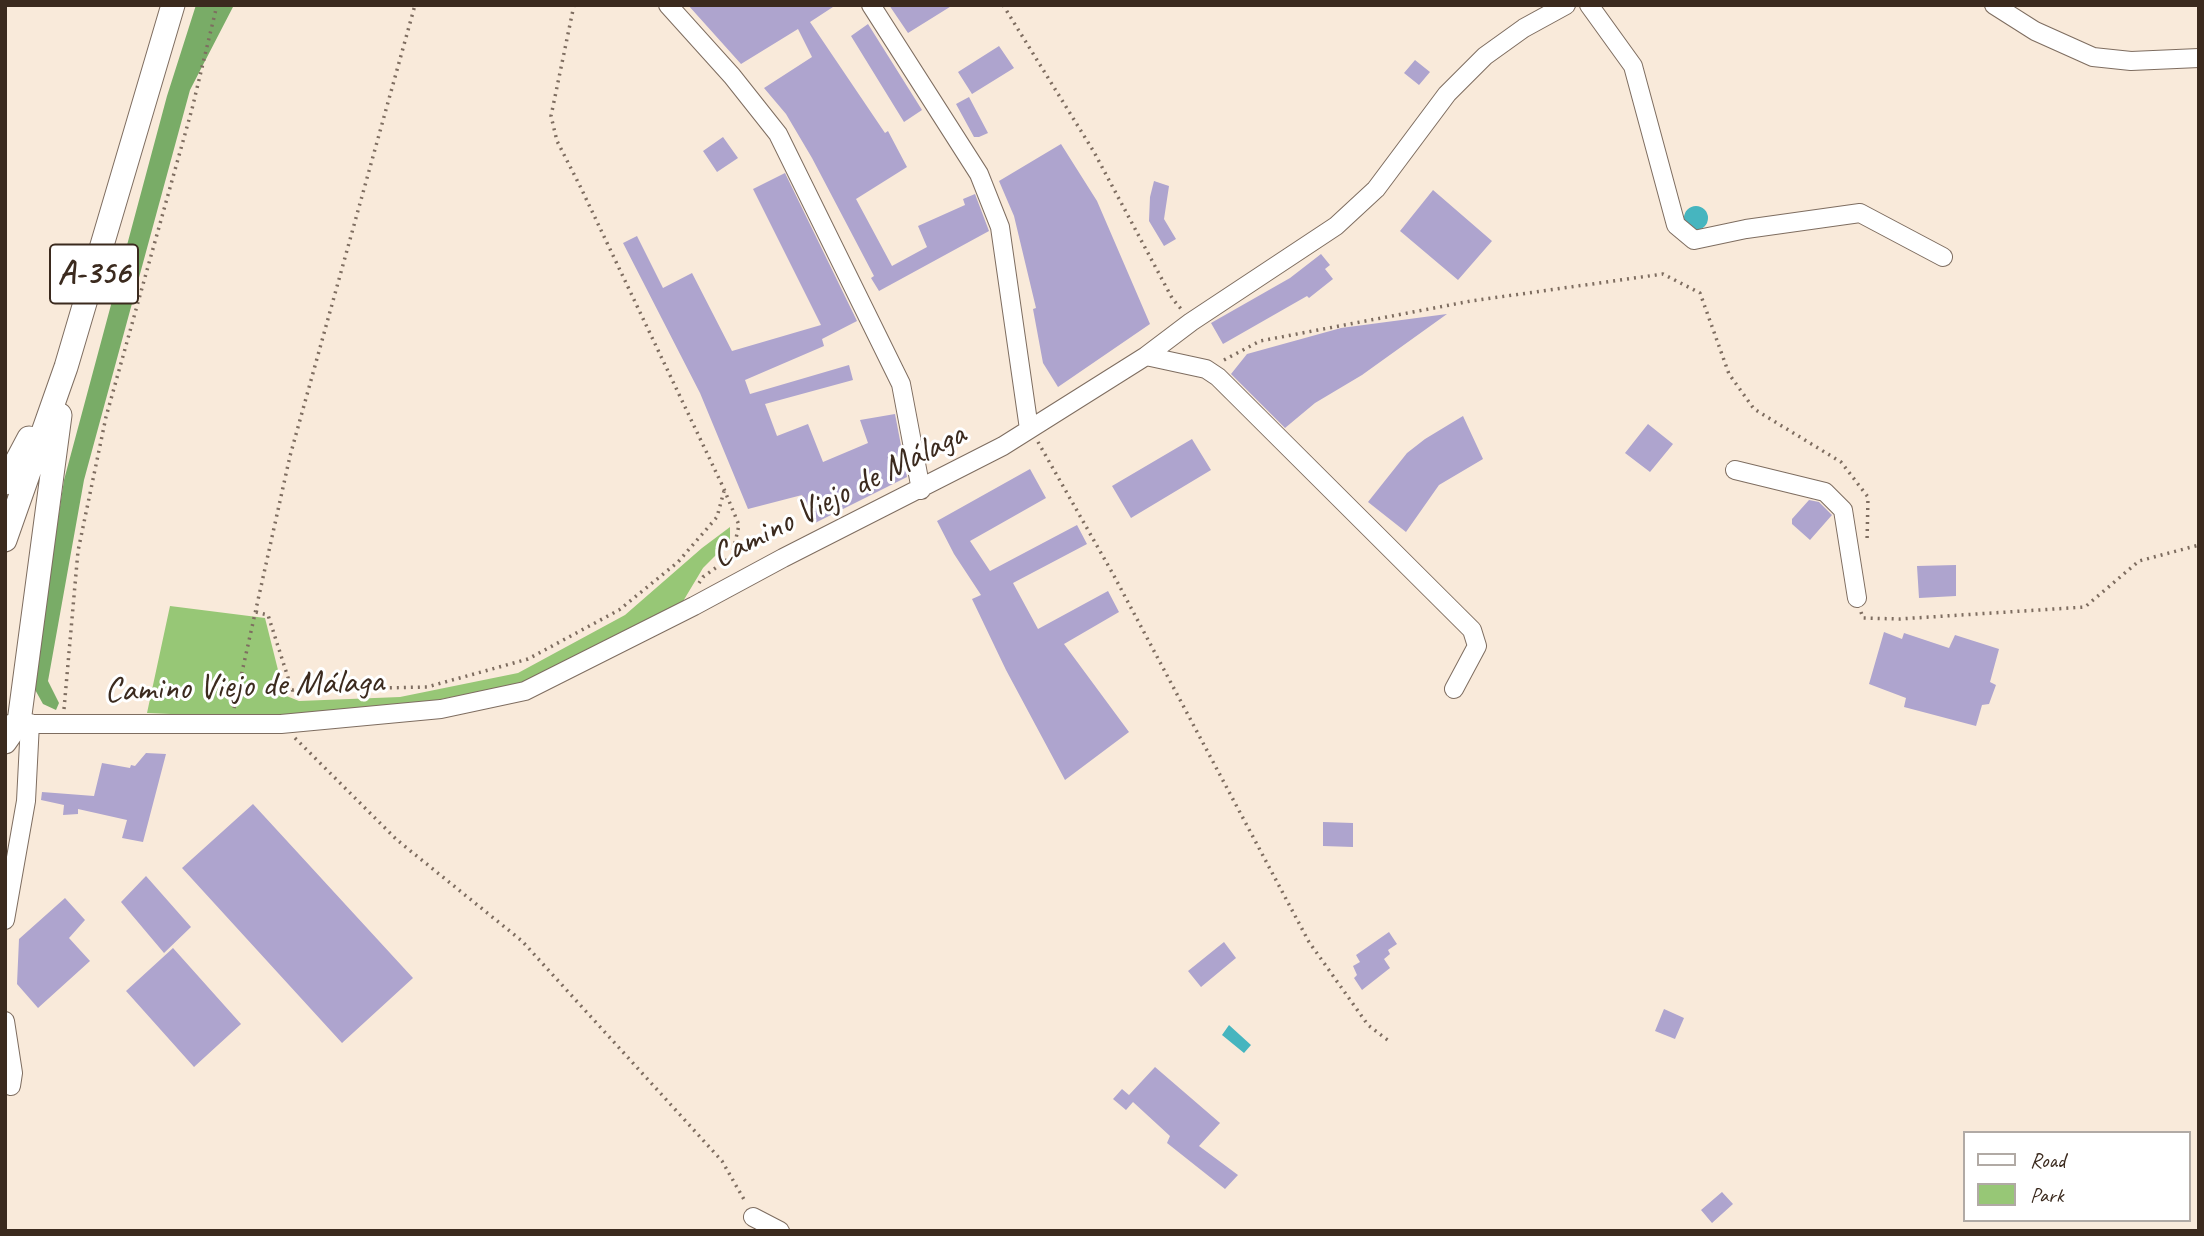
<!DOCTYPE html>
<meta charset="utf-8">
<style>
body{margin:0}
#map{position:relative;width:2204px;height:1236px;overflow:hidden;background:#f9eada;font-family:Caveat,sans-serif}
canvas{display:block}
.frame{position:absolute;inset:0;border:7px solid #3b2a1e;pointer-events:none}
.legend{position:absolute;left:1963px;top:1131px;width:228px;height:91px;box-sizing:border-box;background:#fff;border:2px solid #b1aaa5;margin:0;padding:9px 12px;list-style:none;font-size:21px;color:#3b2a1e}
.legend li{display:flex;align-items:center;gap:14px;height:35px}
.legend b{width:35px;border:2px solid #b1aaa5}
</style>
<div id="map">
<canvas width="2204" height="1236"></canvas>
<div class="frame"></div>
<ul class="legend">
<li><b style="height:9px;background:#fff"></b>Road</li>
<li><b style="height:19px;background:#97c776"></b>Park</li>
</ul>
</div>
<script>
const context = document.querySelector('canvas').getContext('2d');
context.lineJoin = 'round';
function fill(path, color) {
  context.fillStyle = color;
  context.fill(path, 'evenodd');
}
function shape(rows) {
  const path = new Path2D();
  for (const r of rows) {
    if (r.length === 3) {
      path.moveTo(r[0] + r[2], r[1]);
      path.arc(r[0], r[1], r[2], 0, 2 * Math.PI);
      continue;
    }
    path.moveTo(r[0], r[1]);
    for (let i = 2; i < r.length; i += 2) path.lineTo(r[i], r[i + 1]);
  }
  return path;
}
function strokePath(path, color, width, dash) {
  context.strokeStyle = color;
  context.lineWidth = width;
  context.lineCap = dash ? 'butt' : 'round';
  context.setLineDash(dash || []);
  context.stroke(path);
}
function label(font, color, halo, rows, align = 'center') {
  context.font = font + ' Caveat,sans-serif';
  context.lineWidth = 6;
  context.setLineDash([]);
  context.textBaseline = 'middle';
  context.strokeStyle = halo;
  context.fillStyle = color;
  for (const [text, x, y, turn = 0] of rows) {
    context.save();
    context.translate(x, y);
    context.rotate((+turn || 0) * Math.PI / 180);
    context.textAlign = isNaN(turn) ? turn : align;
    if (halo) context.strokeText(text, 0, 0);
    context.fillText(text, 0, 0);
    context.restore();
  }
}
const green = shape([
 [730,527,730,541,703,568,679,608,522,683,397,708,266,718,147,713,170,606,265,618,278,670,279,693,299,701,400,697,518,673,625,615,702,548]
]);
const forest = shape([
 [196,5,234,5,190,90,84,480,48,681,59,703,56,710,43,704,33,686,64,480,167,96]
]);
const water = shape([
 [1696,218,12],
 [1229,1025,1251,1045,1244,1053,1222,1035]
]);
const building = shape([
 [688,5,836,5,810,22,885,133,888,131,907,167,856,199,892,266,927,247,918,226,965,205,963,199,975,194,989,231,879,291,871,278,874,276,812,158,786,114,764,88,812,57,798,29,741,64],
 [889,5,953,5,908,33],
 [868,24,922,110,904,122,851,36],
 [999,46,1014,68,972,94,958,72],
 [1415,60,1430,72,1419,85,1404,73],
 [969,97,988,133,979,137,974,137,956,104],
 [723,137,738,158,717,172,703,151],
 [1061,144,1097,201,1150,324,1058,387,1043,363,1033,309,1036,308,1014,216,999,181],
 [785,173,857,321,822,339,824,346,745,380,750,394,849,365,853,380,765,404,777,436,808,424,823,462,868,443,860,420,895,414,907,477,815,523,802,495,748,509,700,393,623,243,637,236,663,288,692,273,732,351,821,325,753,189],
 [1154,181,1169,186,1164,219,1176,239,1164,246,1149,221,1150,197],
 [1433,190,1492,241,1458,280,1400,231],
 [1321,254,1330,265,1325,269,1333,279,1309,298,1307,296,1223,344,1211,323,1290,278],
 [1447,314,1362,375,1315,403,1285,428,1231,374,1247,354,1341,328],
 [1463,416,1483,459,1439,485,1406,532,1368,502,1407,453,1425,439],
 [1648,424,1673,444,1650,472,1625,453],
 [1192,439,1211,470,1131,518,1112,486],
 [1030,469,1046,498,970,541,990,571,1077,525,1087,544,1013,583,1038,629,1108,591,1119,612,1064,644,1129,732,1065,780,1006,670,972,599,981,595,954,554,937,521],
 [1809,500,1819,502,1832,515,1810,540,1792,524,1792,519],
 [1956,565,1956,596,1919,598,1917,566],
 [1884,632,1902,639,1904,633,1949,648,1955,635,1999,649,1990,682,1996,685,1989,704,1982,705,1976,726,1904,707,1906,698,1869,684],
 [146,753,166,754,143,842,122,838,127,820,78,809,78,814,63,815,64,805,41,800,42,792,94,796,102,763,130,768,131,765,135,766],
 [253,804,413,978,342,1043,182,868],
 [1323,822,1353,823,1353,847,1323,846],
 [146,876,191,927,164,953,121,902],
 [65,898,85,920,69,938,90,961,38,1008,17,984,19,939],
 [1389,932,1397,944,1388,950,1390,954,1384,959,1390,968,1362,990,1354,978,1357,975,1353,966,1360,962,1356,955],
 [1224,942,1236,958,1201,987,1188,971],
 [173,948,241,1024,194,1067,126,991],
 [1664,1009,1684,1018,1675,1039,1655,1031],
 [1155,1067,1220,1123,1199,1146,1238,1175,1225,1189,1167,1143,1170,1136,1133,1102,1126,1110,1113,1099,1122,1089,1129,1095],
 [1722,1192,1733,1204,1712,1223,1701,1210]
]);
const path = shape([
 [574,5,551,116,557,141,580,186,724,489,739,525,732,556,703,577,699,583],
 [1003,5,1094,152,1172,298,1181,309],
 [1224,360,1260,341,1471,301,1663,274,1700,293,1729,374,1754,409,1841,462,1868,497,1867,543],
 [1038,442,1113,574,1309,942,1368,1025,1389,1041],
 [256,612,268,615,292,690,427,687,528,659,619,610,678,562,717,517,724,491],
 [1861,612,1863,618,1899,619,2085,607,2139,561,2199,545],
 [234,708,290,456,415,5],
 [64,709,78,551,106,417,192,109,217,5],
 [295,738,397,840,522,941,722,1161,746,1203]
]);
const minor = shape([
 [668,5,732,76,778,134,901,384,921,490],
 [871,5,979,174,1000,227,1029,429],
 [1589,5,1633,66,1676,225,1694,240,1746,229,1860,213,1943,257],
 [1994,5,2035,31,2093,57,2131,61,2199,58],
 [1146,356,1206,369,1218,377,1472,630,1477,646,1454,689],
 [1735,470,1825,492,1843,510,1857,598],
 [9,724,281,724,441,709,525,691,694,606,783,558,1003,446,1146,356,1191,322,1336,226,1376,189,1447,94,1485,56,1524,28,1566,5],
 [5,920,26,801,30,723],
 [5,1021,13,1073,11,1086],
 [753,1217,780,1231]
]);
const major = shape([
 [5,483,29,438],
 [5,540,66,367,173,5],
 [5,742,19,722,60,415]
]);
const shields = [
 [94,274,88]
];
const shieldNames = [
 ["A-356",94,274]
];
const streetNames = [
 ["Camino Viejo de Málaga",839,496,-27],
 ["Camino Viejo de Málaga",244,687,-2]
];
fill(green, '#97c776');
fill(forest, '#79ac67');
fill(water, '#46b5bf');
fill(building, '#aea4ce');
strokePath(minor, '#7e6d60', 20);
strokePath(major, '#7e6d60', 25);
strokePath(path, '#7e6d60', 3.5, [2, 5]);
strokePath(minor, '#fff', 18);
strokePath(major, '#fff', 23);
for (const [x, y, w] of shields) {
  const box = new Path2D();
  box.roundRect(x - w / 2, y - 29.5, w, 59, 5);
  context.fillStyle = '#fff';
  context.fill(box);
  strokePath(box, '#3b2a1e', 2);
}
label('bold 33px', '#3b2a1e', null, shieldNames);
label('35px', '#3b2a1e', '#fff', streetNames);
</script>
